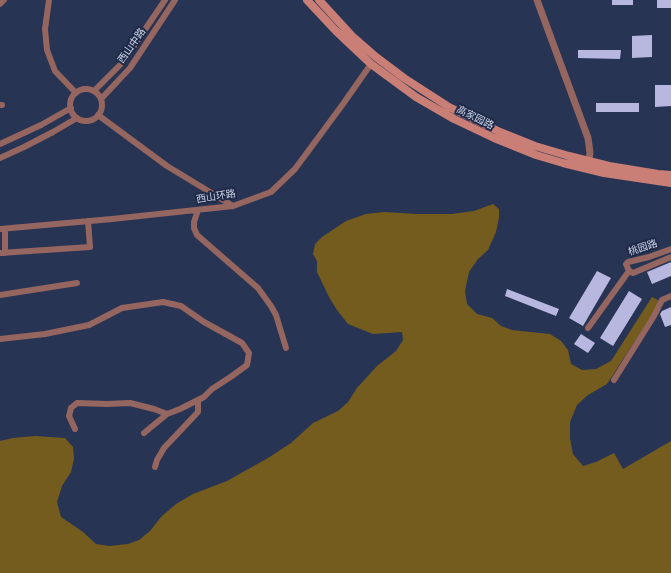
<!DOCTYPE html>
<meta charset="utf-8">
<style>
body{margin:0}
canvas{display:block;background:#283453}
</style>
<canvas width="671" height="573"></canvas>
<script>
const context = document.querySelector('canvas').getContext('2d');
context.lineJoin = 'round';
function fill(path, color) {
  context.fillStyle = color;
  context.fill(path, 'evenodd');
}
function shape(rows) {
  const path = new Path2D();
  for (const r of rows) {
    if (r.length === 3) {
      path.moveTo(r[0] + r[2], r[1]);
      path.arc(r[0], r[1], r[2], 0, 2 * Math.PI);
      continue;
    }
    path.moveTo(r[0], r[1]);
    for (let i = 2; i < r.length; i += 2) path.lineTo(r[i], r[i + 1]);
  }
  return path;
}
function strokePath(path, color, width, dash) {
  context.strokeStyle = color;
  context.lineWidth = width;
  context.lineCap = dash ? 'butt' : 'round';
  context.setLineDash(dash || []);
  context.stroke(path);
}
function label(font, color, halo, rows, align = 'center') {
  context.font = font + ' "DM Sans","Noto Sans SC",sans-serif';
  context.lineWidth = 4;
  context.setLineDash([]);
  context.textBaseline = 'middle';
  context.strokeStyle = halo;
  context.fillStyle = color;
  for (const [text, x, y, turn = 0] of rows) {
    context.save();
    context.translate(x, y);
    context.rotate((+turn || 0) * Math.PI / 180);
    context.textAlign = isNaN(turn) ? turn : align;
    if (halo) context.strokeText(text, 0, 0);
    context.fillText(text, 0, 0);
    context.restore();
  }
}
const forest = shape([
 [493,204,499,209,499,218,496,232,488,250,478,259,469,272,465,291,467,304,477,314,492,318,501,326,512,330,550,334,561,341,568,350,571,364,582,370,596,369,611,361,652,297,658,300,657,307,607,384,588,395,577,405,570,422,570,438,573,454,583,466,596,462,614,453,623,469,671,441,671,573,0,573,0,441,13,438,35,436,65,438,73,447,74,459,71,472,62,486,57,502,61,517,83,532,96,544,109,546,128,544,139,540,150,531,161,517,176,504,193,494,227,481,268,458,291,443,313,423,338,411,348,402,357,388,377,366,396,351,403,340,402,332,373,334,348,324,337,310,329,297,317,272,317,261,313,254,315,244,322,237,346,221,366,214,384,212,417,214,452,214,474,211]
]);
const building = shape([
 [612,0,633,0,633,5,612,5],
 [657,0,671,0,671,8,657,8],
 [652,35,652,57,632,58,632,36],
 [578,50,621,50,620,59,578,58],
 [655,85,671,85,671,106,655,107],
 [596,103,639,103,639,112,596,112],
 [671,262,671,276,652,284,647,272],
 [597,271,611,278,583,326,569,318],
 [507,289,559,309,556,316,505,296],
 [629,291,642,299,613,346,600,338],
 [671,307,671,325,665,327,660,314,662,311],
 [581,334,595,343,588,353,574,344]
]);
const minor = shape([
 [49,0,45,29,47,50,55,71,76,93],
 [0,4,4,0],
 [86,105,16],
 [94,91,123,62,165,0],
 [101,99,130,68,175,0],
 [0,105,2,105],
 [98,115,167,166,233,206],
 [0,144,41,125,71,108],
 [0,158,24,147,53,132,77,118],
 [198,210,194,222,194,228,197,235,258,288,271,306,276,315,286,348],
 [0,229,112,219,233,206,271,192,295,169,343,104,371,64],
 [5,229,5,253],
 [671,249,649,257,628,262,626,264,629,271,633,273,671,257],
 [0,253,90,247,88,221],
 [0,295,77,283],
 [588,328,629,271],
 [0,339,45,334,89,325,122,308,163,302,181,306,204,322,242,343,249,353,247,365,232,376,212,389,204,397,180,409,167,414,154,409,130,403,107,404,77,403,71,408,69,416,75,429],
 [614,380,654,316,662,300,671,296],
 [144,433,167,414],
 [155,467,157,460,164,448,198,412,198,400]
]);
const tertiary = shape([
 [537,0,588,138,590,153,588,165]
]);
const secondary = shape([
 [307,0,336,31,371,64,416,97,454,119,494,138,536,155,563,163,604,173,671,183],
 [319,0,352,36,376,57,404,78,449,107,500,132,535,146,569,156,609,166,658,174,671,175]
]);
const streetNames = [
 ["西山中路",132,46,-55],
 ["高家园路",475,118,26],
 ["西山环路",216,197,-9],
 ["桃园路",643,248,-18]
];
fill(forest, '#745b1e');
fill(building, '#b8b7e0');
strokePath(minor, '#95655f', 6);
strokePath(tertiary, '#95655f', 7);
strokePath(secondary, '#ca7f76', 8);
label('10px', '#ccd4e8', '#1f2a48', streetNames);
</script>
